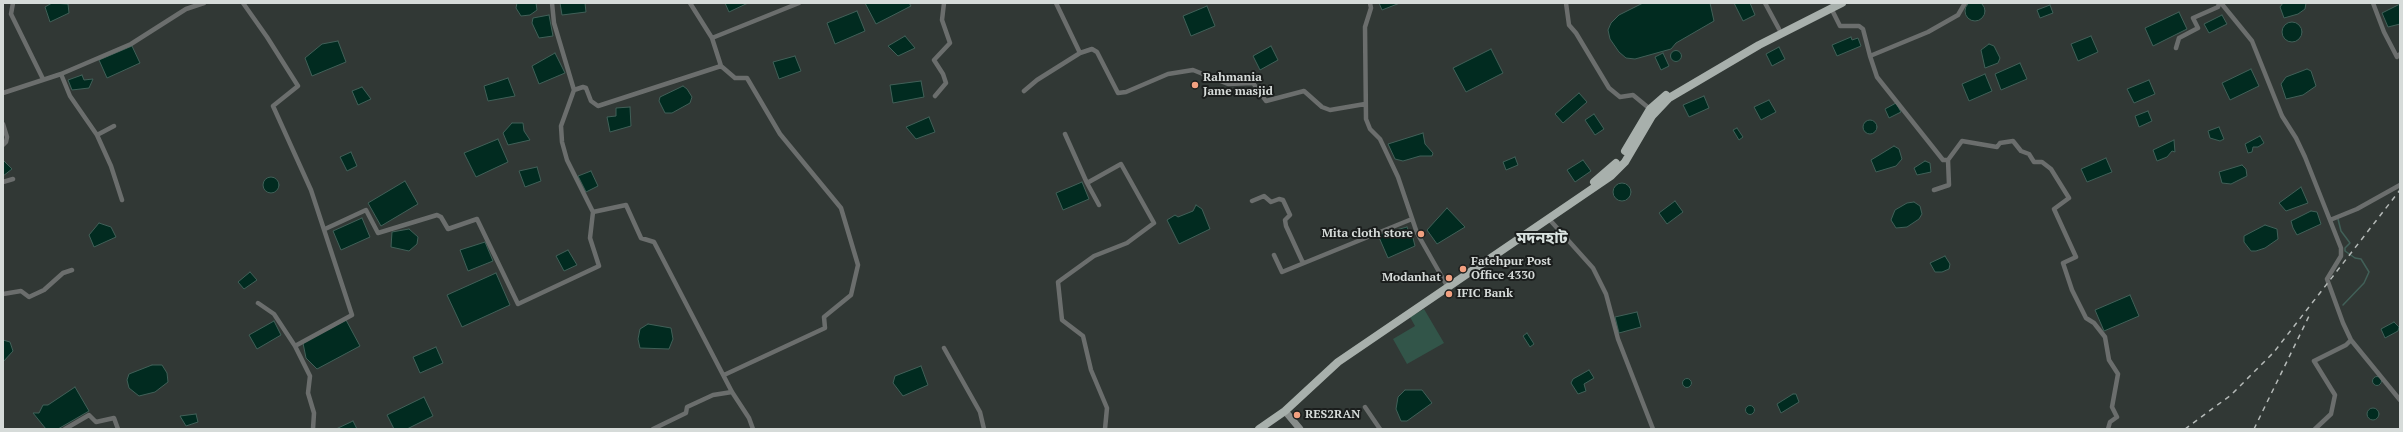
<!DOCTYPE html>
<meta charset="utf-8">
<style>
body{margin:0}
#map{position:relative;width:2403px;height:432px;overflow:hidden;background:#313835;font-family:"PT Serif",serif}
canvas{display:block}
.frame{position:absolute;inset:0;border:4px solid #d6dbd9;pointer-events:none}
</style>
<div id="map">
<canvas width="2403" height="432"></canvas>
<div class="frame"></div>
</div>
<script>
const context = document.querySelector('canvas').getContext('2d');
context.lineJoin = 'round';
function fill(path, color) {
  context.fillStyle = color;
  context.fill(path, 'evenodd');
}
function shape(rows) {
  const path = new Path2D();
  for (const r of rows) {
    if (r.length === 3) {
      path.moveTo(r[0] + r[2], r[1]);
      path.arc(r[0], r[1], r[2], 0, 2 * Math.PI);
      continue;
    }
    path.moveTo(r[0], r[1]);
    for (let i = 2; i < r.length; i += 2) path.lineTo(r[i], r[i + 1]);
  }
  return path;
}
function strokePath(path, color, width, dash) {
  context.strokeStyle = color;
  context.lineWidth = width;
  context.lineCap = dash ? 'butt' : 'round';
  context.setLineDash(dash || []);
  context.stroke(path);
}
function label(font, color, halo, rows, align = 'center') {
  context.font = font + ' "PT Serif","Noto Sans Bengali",serif';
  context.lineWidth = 4;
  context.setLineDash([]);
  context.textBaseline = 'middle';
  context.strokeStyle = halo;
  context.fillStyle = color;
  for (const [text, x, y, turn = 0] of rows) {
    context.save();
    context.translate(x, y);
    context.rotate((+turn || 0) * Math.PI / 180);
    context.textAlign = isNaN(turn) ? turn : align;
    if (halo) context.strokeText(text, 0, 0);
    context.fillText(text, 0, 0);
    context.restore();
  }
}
const green = shape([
 [1424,309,1444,343,1407,364,1393,339,1415,326,1410,317]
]);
const water = shape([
 [1975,11,10],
 [52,3,68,4,69,13,50,22,45,7,52,3],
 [517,3,536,3,537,10,530,15,521,16,516,8,517,3],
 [560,3,585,3,586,12,562,15,560,3],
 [725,3,748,3,729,12,725,3],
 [865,3,909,3,911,6,876,24,865,3],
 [1379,3,1400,3,1382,10,1379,3],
 [1643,3,1710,3,1714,21,1676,43,1671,49,1635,59,1626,58,1619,52,1610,39,1608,30,1611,23,1619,15,1643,3],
 [1734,3,1750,3,1755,15,1743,21,1734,3],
 [2283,3,2306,3,2305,9,2298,14,2284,18,2280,7,2283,3],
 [2400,4,2400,24,2388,27,2382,13,2400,4],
 [2050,5,2053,13,2040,18,2037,10,2050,5],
 [1207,6,1215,26,1191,36,1183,16,1207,6],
 [857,11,865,31,835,44,827,23,857,11],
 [2179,12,2187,29,2153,46,2145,28,2179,12],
 [549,15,553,36,539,38,532,23,533,18,549,15],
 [2222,15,2227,24,2209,33,2204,24,2222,15],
 [2292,32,10],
 [905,36,915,48,898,56,888,46,905,36],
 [2091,36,2098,52,2078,61,2071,44,2091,36],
 [1851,37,1852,40,1858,38,1861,46,1837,56,1832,45,1851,37],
 [338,41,346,62,312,76,305,58,322,44,338,41],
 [1989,44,1994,46,2000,58,1998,63,1985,68,1981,50,1989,44],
 [132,46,140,63,107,78,99,60,132,46],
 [1271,46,1278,60,1260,70,1253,56,1271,46],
 [1779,47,1785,59,1772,66,1766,54,1779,47],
 [1491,49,1503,73,1466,92,1453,68,1491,49],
 [1676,56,5.5],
 [555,53,565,73,539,84,532,66,555,53],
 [1663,53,1669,66,1661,70,1655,57,1663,53],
 [795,56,801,71,779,79,773,62,795,56],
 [2020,63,2027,79,2001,90,1995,74,2020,63],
 [2251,69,2259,86,2230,100,2222,83,2251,69],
 [2307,69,2311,71,2316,86,2303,95,2286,99,2281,84,2286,77,2307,69],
 [1985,74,1992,91,1969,101,1962,84,1985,74],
 [82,75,84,80,93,79,89,88,72,90,68,80,82,75],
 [508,78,515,96,488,101,484,86,508,78],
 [2149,80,2155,94,2134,103,2127,89,2149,80],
 [921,81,924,97,893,103,890,85,921,81],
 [683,86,687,89,692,97,690,103,672,113,665,113,659,101,660,97,683,86],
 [362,87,371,99,358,105,352,91,362,87],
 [1579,93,1587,102,1563,123,1555,114,1579,93],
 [1704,96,1709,108,1689,117,1683,105,1704,96],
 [1769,100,1776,112,1761,120,1754,107,1769,100],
 [1896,103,1901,112,1889,118,1885,109,1896,103],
 [630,107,631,126,610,132,607,117,616,116,616,108,630,107],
 [2148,111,2152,121,2139,127,2135,116,2148,111],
 [1594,114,1604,129,1595,135,1585,120,1594,114],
 [929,117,935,132,916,139,906,127,929,117],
 [1870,127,7],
 [512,123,523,123,524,131,530,140,508,145,503,133,512,123],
 [2219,127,2224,139,2220,141,2210,138,2208,131,2219,127],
 [1737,128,1743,137,1739,140,1733,130,1737,128],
 [1423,133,1425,144,1433,153,1432,156,1420,156,1403,161,1395,159,1388,144,1423,133],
 [2260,136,2264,143,2258,147,2253,147,2252,152,2248,153,2245,144,2260,136],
 [498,139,508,162,476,177,464,153,498,139],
 [2174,140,2175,152,2172,151,2167,157,2157,161,2153,150,2174,140],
 [1894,146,1899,149,1902,159,1896,166,1876,172,1871,160,1894,146],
 [351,152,357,166,347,171,340,157,351,152],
 [1515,157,1518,165,1506,170,1503,162,1515,157],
 [2106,158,2112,172,2087,182,2081,169,2106,158],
 [3,160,12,169,3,176,3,160],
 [1583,160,1591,171,1575,182,1567,170,1583,160],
 [1925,161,1930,163,1931,172,1917,175,1914,168,1925,161],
 [2242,165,2246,169,2247,176,2231,184,2222,183,2219,172,2242,165],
 [537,167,541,181,525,187,519,171,537,167],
 [591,171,598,186,586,192,578,176,591,171],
 [271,185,8],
 [405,181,418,204,381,226,368,203,405,181],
 [1082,182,1089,199,1063,210,1056,193,1082,182],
 [1622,192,9],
 [2301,187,2308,203,2286,211,2279,203,2301,187],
 [1675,201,1683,212,1667,224,1659,213,1675,201],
 [1914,202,1920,206,1922,214,1919,219,1907,227,1896,228,1891,220,1895,210,1907,203,1914,202],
 [1196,205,1202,209,1210,229,1179,244,1167,220,1175,215,1178,217,1193,211,1196,205],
 [1447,208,1465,227,1437,244,1427,230,1447,208],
 [2311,211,2317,212,2321,224,2297,235,2293,228,2291,221,2311,211],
 [362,218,370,237,341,250,333,231,362,218],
 [99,223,111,227,116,237,94,247,89,235,99,223],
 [2265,225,2277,229,2278,239,2265,248,2256,251,2251,251,2244,242,2244,236,2265,225],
 [1407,227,1408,230,1411,230,1415,246,1388,258,1378,235,1407,227],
 [409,229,418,237,417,244,409,251,391,247,392,232,409,229],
 [485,242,493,261,468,271,460,250,485,242],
 [568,250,577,265,564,271,556,256,568,250],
 [1945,256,1950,264,1949,269,1942,272,1935,272,1930,263,1945,256],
 [250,272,257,280,244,289,238,282,250,272],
 [496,273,510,305,462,327,447,295,496,273],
 [2130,295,2139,316,2104,331,2095,310,2130,295],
 [1637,312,1641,327,1619,333,1615,317,1637,312],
 [346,320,360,346,317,369,306,358,303,343,346,320],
 [274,321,281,335,257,349,249,335,274,321],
 [2394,322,2399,327,2398,331,2385,338,2381,329,2394,322],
 [648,324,671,328,673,339,669,349,640,348,638,339,640,329,648,324],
 [1527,333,1534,344,1530,347,1523,336,1527,333],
 [3,340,10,342,13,351,3,362,3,340],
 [436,347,443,363,420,373,413,357,436,347],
 [152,365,162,365,167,373,168,382,155,392,139,396,129,388,127,380,129,374,152,365],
 [921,366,928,385,903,396,893,383,895,376,921,366],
 [1589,370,1594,378,1584,384,1586,391,1578,394,1571,383,1573,379,1589,370],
 [2377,381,4.5],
 [1687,383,4.5],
 [75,387,89,411,58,429,46,429,33,413,39,413,43,405,48,405,75,387],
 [1405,390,1422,390,1432,403,1407,421,1401,421,1396,409,1398,397,1405,390],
 [1793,394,1796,394,1799,402,1781,413,1777,404,1793,394],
 [424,397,433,416,407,429,394,429,387,415,424,397],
 [1750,410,4.5],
 [2373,414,6],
 [196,414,198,422,186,426,180,416,196,414],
 [353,421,357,429,336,429,353,421]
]);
const stream = shape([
 [2338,219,2341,231,2350,243,2345,248,2345,251,2355,258,2361,259,2369,272,2364,283,2343,305]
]);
const minor = shape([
 [13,3,11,14,43,79],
 [243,3,267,37,298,86,273,106,311,190,352,315,295,346,310,376,308,393,314,413,313,429],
 [552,3,554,23,574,90,561,126,562,142,567,160,593,212,626,205,641,238,654,242,732,392,749,418,753,429],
 [690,3,712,38,721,66],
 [1056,3,1080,53,1092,49,1097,52,1118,93,1126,92,1168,74,1193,70,1228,84,1253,83,1266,101,1304,91,1322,107,1330,110,1365,104],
 [1370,3,1371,8,1365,27,1366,119,1370,129,1380,139,1398,177,1417,233,1446,284],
 [1566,3,1569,25,1576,33,1609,88,1620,97,1633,95,1650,109],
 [1765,3,1779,29],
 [2221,3,2252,41,2282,116,2296,138,2305,157,2341,248,2341,256,2327,279,2343,323,2351,340,2400,400],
 [2373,3,2384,32,2397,57,2400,54],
 [1831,8,1840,26,1859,26,1863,29,1870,56,1928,32,1958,15,1965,3],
 [712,38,799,3],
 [2176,48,2179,38,2198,28,2193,18,2218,7,2219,3],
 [1870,56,1877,77,1943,160,1948,160],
 [61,74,70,96,97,135,111,166,122,200],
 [574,90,583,87,586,88,591,101,598,106,721,66,735,78,747,78,780,134,841,208,858,265,851,295,824,317,825,328,724,375],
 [1024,91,1037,80,1080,53],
 [3,93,61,74,131,44,186,9,204,3],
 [935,96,946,83,943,74,934,60,950,43,942,20,944,3],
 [3,124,7,137,6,142,3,145],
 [1065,134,1087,183],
 [97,135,114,126],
 [3,182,13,179],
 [1934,190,1949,185,1948,160,1962,141,1997,147,2000,143,2013,141,2021,151,2029,154,2034,162,2042,162,2051,169,2069,198,2054,209,2076,257,2063,263,2072,290,2086,318,2094,323,2105,337,2109,360,2118,374,2112,407,2117,417,2110,422,2108,429],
 [1252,201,1264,196,1271,202,1279,199,1283,200,1290,215,1285,220,1286,226,1303,263],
 [1099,205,1087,183,1121,164,1154,223,1127,243,1094,256,1058,282,1062,320,1083,336,1091,370,1107,408,1105,429],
 [1549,219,1593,268,1606,294,1618,339,1653,429],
 [2330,220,2357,209,2400,185],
 [325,229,366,210,378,233,437,215,441,217,448,229,477,219,518,304,599,266,590,238,593,212],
 [1274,255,1282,272,1412,219],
 [3,294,21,291,29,297,44,290,63,273,72,270],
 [258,303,274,314,295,346],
 [944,348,980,412,984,429],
 [1365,407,1380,429],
 [65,429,89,415,96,422,114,418,118,429],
 [653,429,686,413,687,407,713,395,732,392],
 [2315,429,2331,414,2335,395,2314,361,2346,345,2351,340]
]);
const secondary = shape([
 [1285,411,1300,429]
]);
const trunk = shape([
 [1625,151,1650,109,1666,95],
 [1594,182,1616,163],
 [1259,429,1285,411,1338,362,1611,176,1625,162,1652,116,1669,98,1759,45,1842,3]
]);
const rail = shape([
 [2185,429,2231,395,2274,352,2400,190],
 [2254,429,2310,314]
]);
const markers = [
 [1195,85,4,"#f2a080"],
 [1421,234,4,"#f2a080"],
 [1463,269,4,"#f2a080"],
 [1449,278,4,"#f2a080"],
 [1449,294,4,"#f2a080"],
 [1297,415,4,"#f2a080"]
];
const poiNames = [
 ["Rahmania",1203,78],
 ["Jame masjid",1203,92],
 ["Mita cloth store",1413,234,"right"],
 ["Fatehpur Post",1471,262],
 ["Office 4330",1471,276],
 ["Modanhat",1441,278,"right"],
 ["IFIC Bank",1457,294],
 ["RES2RAN",1305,415]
];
const districtNames = [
 ["মদনহাট",1542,238]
];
fill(green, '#325549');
fill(water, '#012b20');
strokePath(water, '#416058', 1);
strokePath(stream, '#416058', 1.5);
strokePath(minor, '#6b6e6d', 4.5);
strokePath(secondary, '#888d8b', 7);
strokePath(trunk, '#a8b0ac', 8);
strokePath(rail, '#b5bab8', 1.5, [5, 5]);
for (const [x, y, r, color] of markers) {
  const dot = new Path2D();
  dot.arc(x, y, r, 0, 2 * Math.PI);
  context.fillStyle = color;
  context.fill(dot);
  strokePath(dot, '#1b1e1d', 1.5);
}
label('bold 12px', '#d6dbd9', '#1b1e1d', poiNames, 'left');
label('bold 16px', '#d9e2df', '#1b1e1d', districtNames);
</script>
